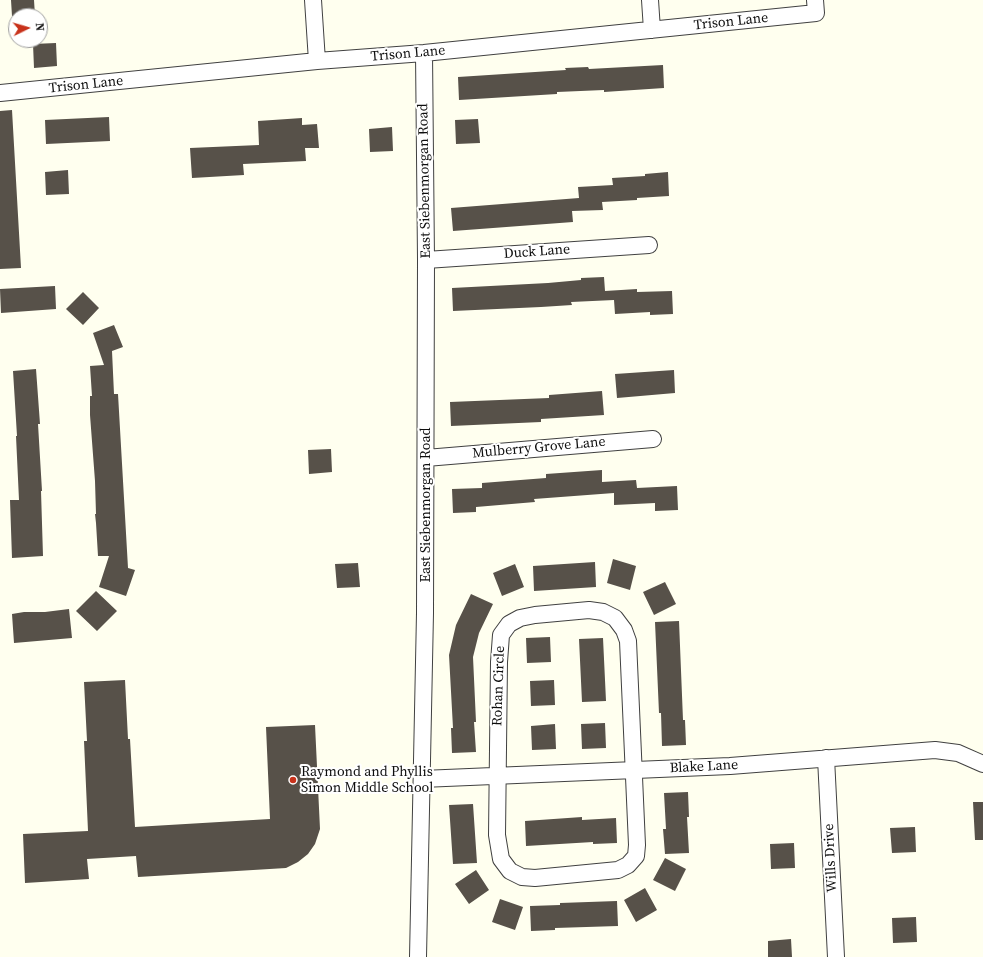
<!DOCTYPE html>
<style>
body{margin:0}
#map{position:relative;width:983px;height:957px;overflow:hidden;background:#ffffef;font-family:"Source Serif 4",serif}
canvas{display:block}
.north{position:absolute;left:8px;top:8px;width:40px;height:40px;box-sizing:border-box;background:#fff;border:1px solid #9f9f9f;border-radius:50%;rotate:85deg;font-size:11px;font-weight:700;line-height:16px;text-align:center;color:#0e0e0e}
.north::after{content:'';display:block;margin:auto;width:14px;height:18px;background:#c8321b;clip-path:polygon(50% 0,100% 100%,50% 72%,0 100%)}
</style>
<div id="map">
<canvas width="983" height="957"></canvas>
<div class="north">N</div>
</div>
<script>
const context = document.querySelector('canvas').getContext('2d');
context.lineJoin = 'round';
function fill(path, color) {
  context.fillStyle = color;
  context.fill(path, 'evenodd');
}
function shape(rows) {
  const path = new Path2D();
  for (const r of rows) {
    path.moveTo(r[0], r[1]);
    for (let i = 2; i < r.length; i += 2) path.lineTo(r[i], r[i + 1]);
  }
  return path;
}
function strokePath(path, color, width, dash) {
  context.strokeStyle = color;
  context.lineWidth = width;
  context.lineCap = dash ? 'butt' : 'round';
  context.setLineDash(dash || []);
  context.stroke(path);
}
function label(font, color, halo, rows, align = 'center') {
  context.font = font + ' "Source Serif 4",serif';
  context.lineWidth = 4;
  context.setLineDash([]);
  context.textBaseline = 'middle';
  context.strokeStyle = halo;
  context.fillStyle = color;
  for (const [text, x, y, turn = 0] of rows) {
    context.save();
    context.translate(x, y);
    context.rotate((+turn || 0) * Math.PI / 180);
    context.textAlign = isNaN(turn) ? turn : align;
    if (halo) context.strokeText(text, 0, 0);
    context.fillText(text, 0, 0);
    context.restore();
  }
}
const building = shape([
 [11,0,34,0,35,16,12,16],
 [56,43,57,66,34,68,33,44],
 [663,65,664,88,604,92,604,90,557,92,557,94,459,100,458,77,566,70,565,68,588,67,589,69],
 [12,110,21,268,0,269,0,111],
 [109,117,110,141,46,144,45,120],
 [302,118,302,125,317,124,319,148,305,148,306,161,243,164,244,175,192,178,190,148,259,145,258,121],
 [478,119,480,143,456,144,455,120],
 [392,127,393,151,370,152,369,129],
 [68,170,69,194,46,195,45,172],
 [668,172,669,196,637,198,637,200,602,202,603,210,572,211,573,222,453,231,451,208,579,198,578,187,613,185,612,178,645,176,645,174],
 [604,277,605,291,637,289,637,292,672,291,673,314,650,315,650,312,615,314,614,300,571,302,572,305,541,307,453,311,452,288,548,283,581,280,581,278],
 [55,286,56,309,1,313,0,289],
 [83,292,99,308,83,325,66,309],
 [114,325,123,347,112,351,114,394,118,394,128,568,135,570,126,596,99,587,109,556,98,556,96,523,95,514,96,514,95,481,90,415,90,396,92,396,90,366,104,365,93,333],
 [36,369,40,424,38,424,42,491,41,491,43,556,12,558,10,500,19,500,16,436,17,436,13,371],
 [674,370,675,393,617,398,615,374],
 [602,391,604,415,541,419,541,422,451,426,450,402,549,398,549,395],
 [331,449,332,472,309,474,308,450],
 [602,470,602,482,636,480,637,488,677,486,678,510,655,511,655,503,614,505,614,493,534,499,535,502,476,507,476,512,453,513,452,489,482,488,482,483,546,478,546,474],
 [613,559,636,566,630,590,607,583],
 [595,562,596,587,534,591,533,566],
 [358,563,360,587,337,588,335,564],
 [515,564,524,587,502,596,493,573],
 [665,582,676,604,654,615,643,592],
 [96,591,117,611,97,631,76,611],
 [471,594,493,604,479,633,473,657,476,722,474,722,476,752,452,753,451,728,453,728,449,655,456,625],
 [69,609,72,638,14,643,12,614,24,612,45,612],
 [679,621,683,720,685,720,686,745,662,746,661,713,659,713,655,622],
 [550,637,551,662,527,663,526,638],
 [603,638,606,701,582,702,579,639],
 [125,680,128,739,130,739,135,827,270,819,266,727,315,725,320,829,315,844,308,854,298,862,286,868,138,877,136,856,87,859,89,879,25,883,23,834,88,831,84,741,87,741,84,682],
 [554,680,555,705,531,706,530,681],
 [605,723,606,748,582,749,581,724],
 [555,724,556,749,532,750,531,726],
 [688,792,689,817,687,817,689,853,665,854,663,829,666,829,664,793],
 [973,802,983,802,983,840,975,840],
 [473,804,477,863,453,864,449,805],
 [582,817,582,820,616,818,617,843,593,844,593,842,526,846,525,821],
 [915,827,916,852,892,853,890,828],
 [794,843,795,868,771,869,770,844],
 [665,858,686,869,675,891,653,880],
 [476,870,489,890,469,904,455,884],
 [645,888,657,910,636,922,624,900],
 [500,899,523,907,515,930,492,922],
 [617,901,618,926,555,928,555,930,531,931,530,906,560,905,560,903],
 [916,917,917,942,893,943,892,918],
 [791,939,792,957,768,957,768,941]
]);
const minor = shape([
 [313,0,317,61],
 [650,0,652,30],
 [0,93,317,61,424,53,816,13,815,0],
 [426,260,649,245],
 [426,458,653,439],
 [589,610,603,612,615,618,624,630,628,641,637,845,636,856,628,865,618,870,535,878,522,877,510,871,501,859,497,835,499,662,501,635,509,624,520,618,535,615,589,610],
 [826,758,836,957],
 [422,779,730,766,935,750,958,753,983,764],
 [418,957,425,613,426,260,424,53]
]);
const markers = [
 [293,780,4,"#c8321b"]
];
const streetNames = [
 ["Trison Lane",731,22,-6],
 ["Trison Lane",408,54,-5],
 ["Trison Lane",86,85,-6],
 ["East Siebenmorgan Road",425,181,-91],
 ["Duck Lane",537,252,-4],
 ["Mulberry Grove Lane",539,448,-5],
 ["East Siebenmorgan Road",426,505,-90],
 ["Rohan Circle",499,686,-88],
 ["Blake Lane",704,767,-3],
 ["Wills Drive",831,858,-93]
];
const poiNames = [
 ["Raymond and Phyllis",301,772],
 ["Simon Middle School",301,788]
];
fill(building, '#575149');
strokePath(minor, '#414141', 18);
strokePath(minor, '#fff', 16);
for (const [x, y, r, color] of markers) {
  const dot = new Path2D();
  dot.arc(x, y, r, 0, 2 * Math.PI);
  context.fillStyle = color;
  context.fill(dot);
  strokePath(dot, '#fff', 1.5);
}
label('14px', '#0e0e0e', '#fff', streetNames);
label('14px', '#0e0e0e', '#fff', poiNames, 'left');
</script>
